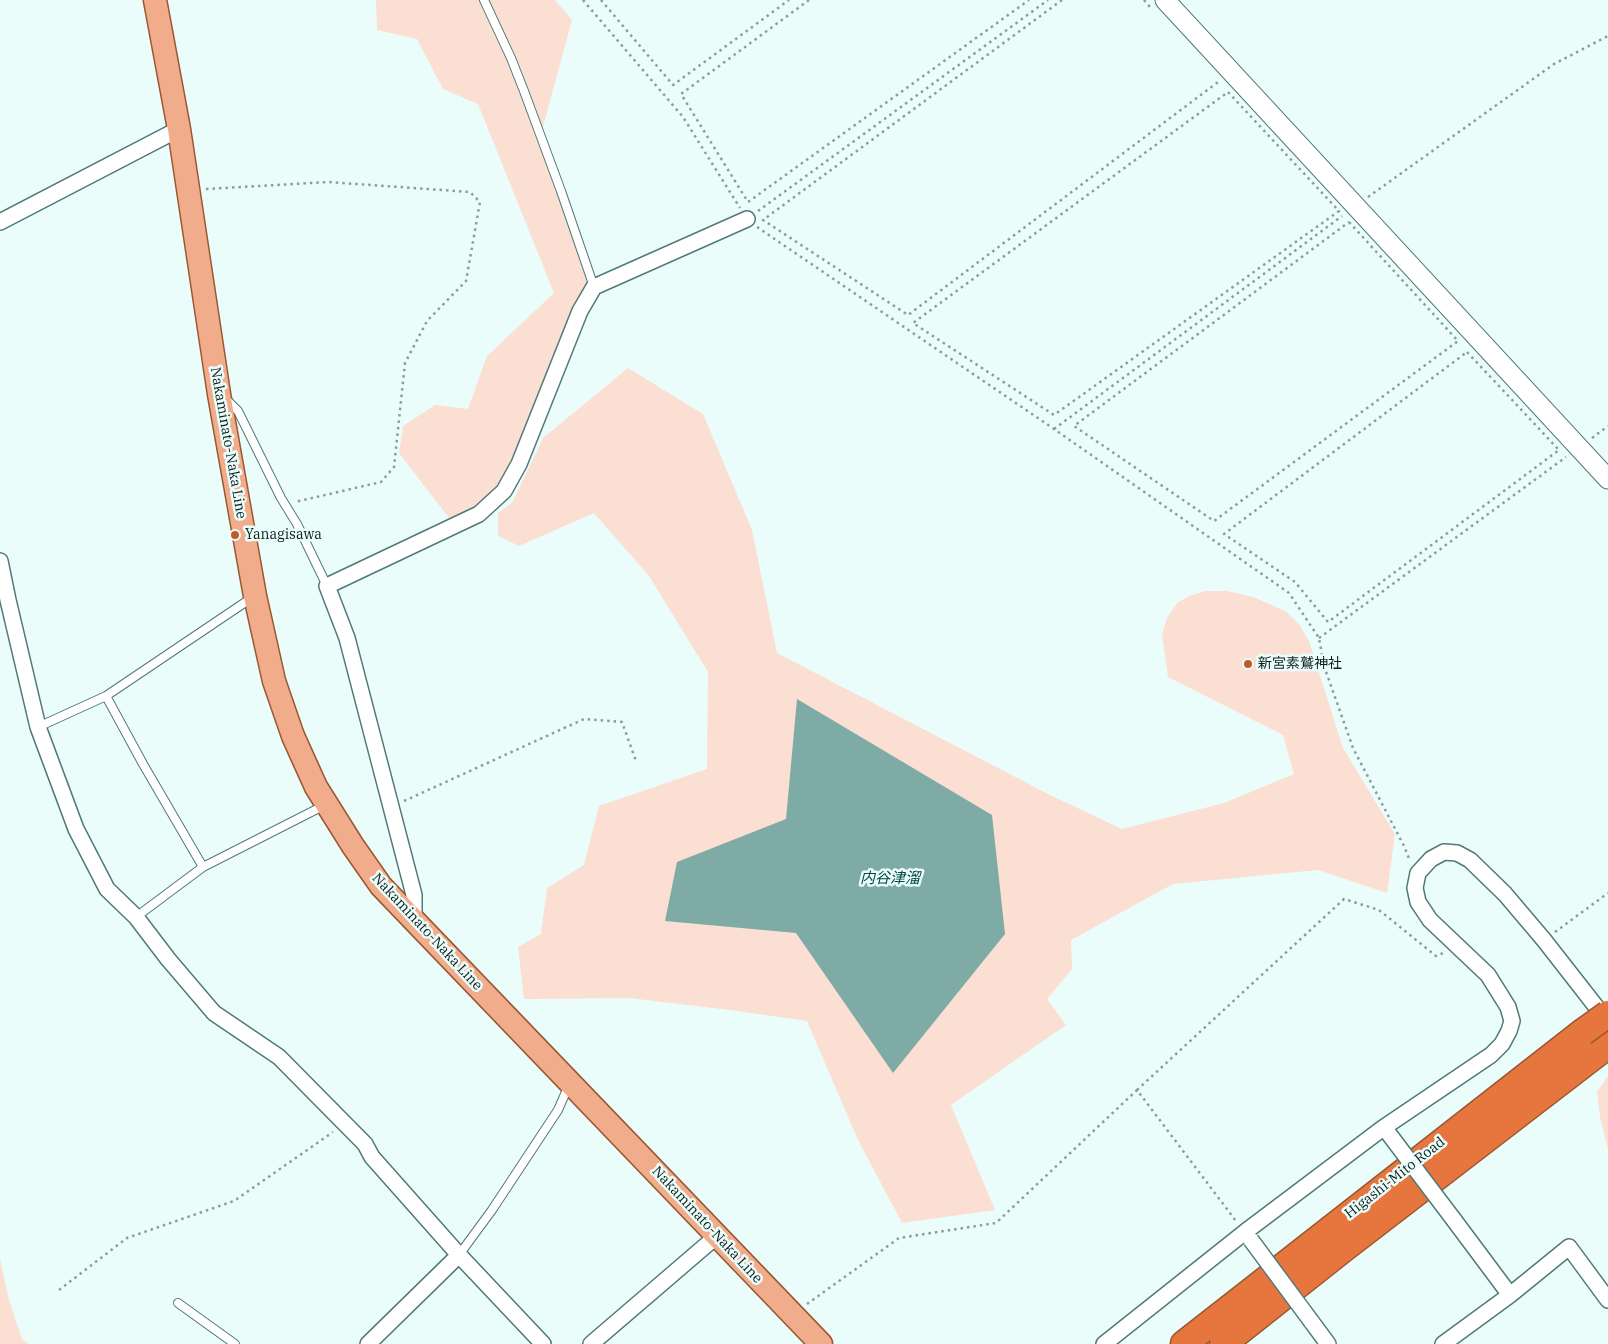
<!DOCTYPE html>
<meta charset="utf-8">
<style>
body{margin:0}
canvas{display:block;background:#ebfdfb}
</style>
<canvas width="1608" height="1344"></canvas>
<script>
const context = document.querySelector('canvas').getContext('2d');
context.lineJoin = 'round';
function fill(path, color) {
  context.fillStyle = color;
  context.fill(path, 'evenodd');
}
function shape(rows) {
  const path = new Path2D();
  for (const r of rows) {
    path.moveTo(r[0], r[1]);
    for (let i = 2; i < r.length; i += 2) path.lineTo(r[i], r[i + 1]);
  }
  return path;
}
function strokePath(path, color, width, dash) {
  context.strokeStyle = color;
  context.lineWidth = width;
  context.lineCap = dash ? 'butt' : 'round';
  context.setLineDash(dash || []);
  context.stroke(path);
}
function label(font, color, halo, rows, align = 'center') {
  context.font = font + ' "IBM Plex Serif","Noto Sans JP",serif';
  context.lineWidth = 5;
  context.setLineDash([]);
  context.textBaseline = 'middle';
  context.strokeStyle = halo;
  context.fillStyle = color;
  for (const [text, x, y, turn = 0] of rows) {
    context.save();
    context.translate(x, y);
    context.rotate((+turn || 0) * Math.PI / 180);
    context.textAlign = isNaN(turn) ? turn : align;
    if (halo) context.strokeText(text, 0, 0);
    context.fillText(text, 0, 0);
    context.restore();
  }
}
const green = shape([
 [376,0,555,0,572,20,540,138,590,287,512,461,497,486,473,510,449,518,399,453,403,426,435,405,468,409,487,356,554,293,478,104,443,89,417,39,377,30],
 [628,368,703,414,752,530,777,653,1050,795,1122,829,1224,803,1294,774,1283,735,1168,677,1162,634,1167,618,1177,603,1189,596,1205,591,1227,591,1253,597,1285,611,1299,624,1309,641,1343,748,1395,834,1387,893,1318,870,1173,884,1071,940,1072,969,1047,999,1066,1025,951,1105,995,1210,902,1223,858,1140,807,1021,730,1010,629,998,524,999,518,947,541,934,547,888,584,865,599,806,707,769,708,672,649,576,594,513,519,546,498,536,498,513,512,503,543,438],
 [1608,1076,1608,1150,1600,1117,1597,1092],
 [0,1259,9,1300,22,1339,29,1344,0,1344]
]);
const water = shape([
 [797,699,992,815,1005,934,893,1073,796,933,665,921,677,862,786,819]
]);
const path = shape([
 [583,0,683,117,740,208],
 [601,0,673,85,789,0],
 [809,0,681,94,748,202,1029,0],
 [1062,0,763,220,908,315,1218,82,1217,81],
 [1144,0,1150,7],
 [1228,92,1339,211,1054,415,913,323,1228,92],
 [206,189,328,182,470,192,480,202,466,281,427,321,405,363,394,467,381,482,295,502],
 [1368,197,1554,64,1608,36],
 [758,211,1048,0],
 [1349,222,1458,341,1214,521,1074,426,1349,222],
 [757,227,1054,429,1289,593,1319,638,1324,666,1353,748,1404,846,1410,861],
 [1467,352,1559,450,1328,622,1295,582,1224,534,1467,352],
 [1054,429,1342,216],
 [1592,438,1608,426],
 [1319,638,1566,457],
 [404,801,584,719,622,722,636,761],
 [1555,932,1608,893],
 [1137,1090,1344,899,1379,910,1436,956,1443,953],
 [59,1290,127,1238,234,1201,333,1132],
 [807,1304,899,1238,996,1223,1137,1090,1236,1221]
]);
const service = shape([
 [484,0,511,58,524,91,561,191,594,287],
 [225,398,238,411,281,498,297,524,327,586],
 [106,696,143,764,203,867],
 [38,727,106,696,253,597],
 [136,917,203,867,325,805],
 [459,1255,492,1210,558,1110,569,1085],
 [178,1303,235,1344]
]);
const minor = shape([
 [0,222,179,129],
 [0,561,8,600,38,727,76,829,107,889,136,917,168,959,214,1013,279,1057,365,1144,372,1157,459,1255,543,1344],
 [414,922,414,895,347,638,327,586,479,514,504,491,519,464,580,311,594,287,747,219],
 [1454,1220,1510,1295],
 [1311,1321,1328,1344],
 [368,1344,459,1255],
 [591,1344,718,1235],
 [1104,1344,1245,1232,1383,1128,1491,1055,1502,1044,1509,1031,1512,1021,1508,1007,1488,975,1430,920,1418,902,1415,888,1418,873,1431,859,1444,852,1457,853,1470,860,1505,894,1544,940,1608,1022],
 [1443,1344,1510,1295,1569,1247,1608,1300]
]);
const tertiary = shape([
 [1165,0,1608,479]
]);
const primary = shape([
 [155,0,179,129,219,394,255,596,274,681,293,736,316,787,353,846,381,886,821,1344]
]);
const motorway = shape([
 [1184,1344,1583,1032],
 [1223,1344,1343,1249,1608,1045]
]);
const minorBridge = shape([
 [1389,1134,1454,1220],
 [1251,1240,1311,1321]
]);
const motorwayBridge = shape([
 [1583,1032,1608,1014]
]);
const markers = [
 [235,535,5,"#c15c29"],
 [1248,664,5,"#c15c29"]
];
const streetNames = [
 ["Nakaminato-Naka Line",228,443,80],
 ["Nakaminato-Naka Line",427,932,47],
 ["Higashi-Mito Road",1395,1178,-38],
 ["Nakaminato-Naka Line",707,1225,47]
];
const poiNames = [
 ["Yanagisawa",245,535],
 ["新宮素鷲神社",1258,664]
];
const waterNames = [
 ["内谷津溜",890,879]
];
fill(green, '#fbdfd2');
fill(water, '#7faba7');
strokePath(service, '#507a77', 10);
strokePath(minor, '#507a77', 18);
strokePath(tertiary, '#507a77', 21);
strokePath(primary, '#9a5732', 25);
strokePath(motorway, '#9a5732', 29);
strokePath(path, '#8b9d9b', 2.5, [2.5, 4]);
strokePath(service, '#fff', 8);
strokePath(minor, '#fff', 15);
strokePath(tertiary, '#fff', 19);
strokePath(primary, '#f1ad8b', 22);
strokePath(motorway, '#e7763e', 26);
strokePath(minorBridge, '#507a77', 18, []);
strokePath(motorwayBridge, '#9a5732', 29, []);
strokePath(minorBridge, '#fff', 15);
strokePath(motorwayBridge, '#e7763e', 26);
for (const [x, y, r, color] of markers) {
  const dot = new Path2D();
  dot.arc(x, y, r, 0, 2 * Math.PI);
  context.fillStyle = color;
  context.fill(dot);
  strokePath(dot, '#ebfdfb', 2);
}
label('14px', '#0c1d1c', '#ebfdfb', streetNames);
label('14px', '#0c1d1c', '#ebfdfb', poiNames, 'left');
label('italic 15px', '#014744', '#ebfdfb', waterNames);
</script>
